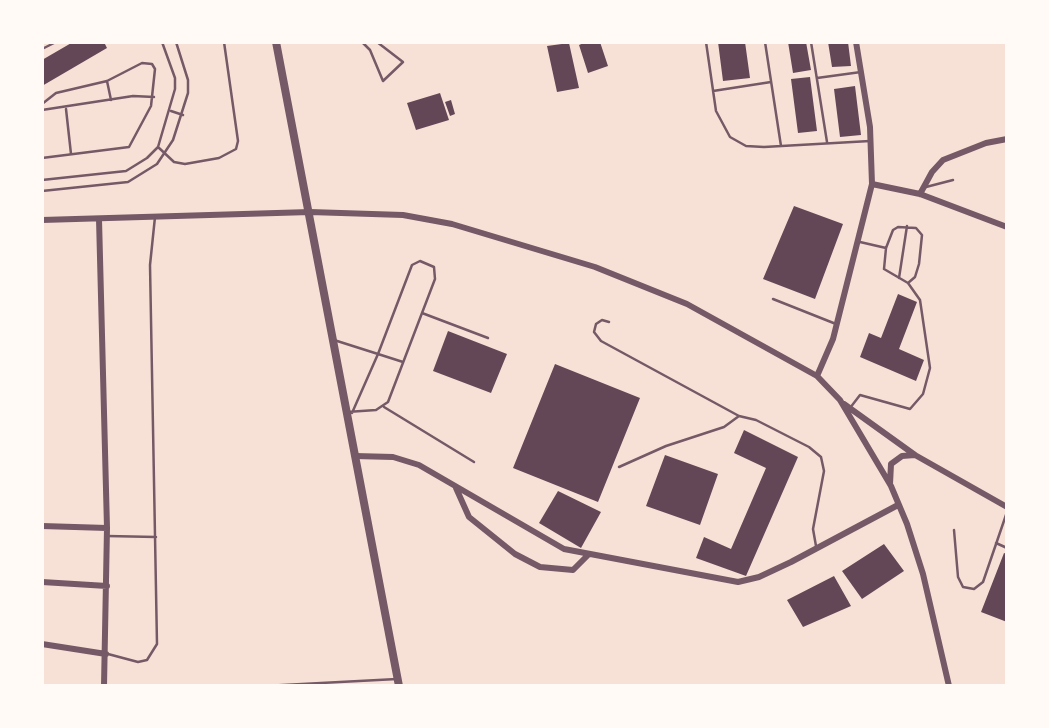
<!DOCTYPE html>
<style>
body{margin:0}
#map{position:relative;width:1049px;height:728px;overflow:hidden;background:#f7e1d7;font-family:"Fira Sans",sans-serif}
canvas{display:block}
.frame{position:absolute;inset:0;border:44px solid #fffaf5;pointer-events:none}
</style>
<div id="map">
<canvas width="1049" height="728"></canvas>
<div class="frame"></div>
</div>
<script>
const context = document.querySelector('canvas').getContext('2d');
context.lineJoin = 'round';
function fill(path, color) {
  context.fillStyle = color;
  context.fill(path, 'evenodd');
}
function shape(rows) {
  const path = new Path2D();
  for (const r of rows) {
    path.moveTo(r[0], r[1]);
    for (let i = 2; i < r.length; i += 2) path.lineTo(r[i], r[i + 1]);
  }
  return path;
}
function strokePath(path, color, width, dash) {
  context.strokeStyle = color;
  context.lineWidth = width;
  context.lineCap = dash ? 'butt' : 'round';
  context.setLineDash(dash || []);
  context.stroke(path);
}
const building = shape([
 [73,42,104,42,107,48,42,86,42,60],
 [586,42,600,42,608,66,588,73,579,45],
 [718,42,745,42,750,78,723,81],
 [788,42,806,42,811,70,793,73],
 [828,42,848,42,851,66,832,67],
 [569,43,579,88,557,92,547,46],
 [810,77,817,131,798,133,791,79],
 [855,86,861,135,840,137,834,89],
 [440,93,449,120,416,130,407,103],
 [451,100,455,114,450,116,445,102],
 [794,206,843,224,815,299,763,279],
 [898,294,917,302,899,349,924,360,916,381,860,357,869,333,881,338],
 [448,331,507,354,491,393,433,371],
 [555,364,640,398,598,502,513,468],
 [744,430,798,457,746,576,696,558,704,537,731,549,766,468,734,453],
 [665,455,718,474,700,525,646,506],
 [558,491,601,512,581,548,539,523],
 [884,544,904,571,862,599,842,571],
 [1004,553,1007,554,1007,622,981,612],
 [834,576,851,606,803,627,787,600]
]);
const service = shape([
 [362,42,370,50,383,81,403,62,377,42],
 [706,42,716,111,730,137,746,146,764,147,870,141],
 [765,42,781,146],
 [811,42,827,142],
 [42,49,56,42],
 [817,78,861,72],
 [107,81,111,100],
 [713,91,771,82],
 [42,104,56,93,107,81,142,63,152,64,155,69,151,106,129,147,42,158],
 [66,109,71,154],
 [42,110,133,96,154,97],
 [171,111,183,115],
 [158,147,174,162,185,164,219,158,236,149,238,141,224,42],
 [42,180,126,171,147,158,158,147,175,89,175,78,162,42],
 [926,187,953,180],
 [42,191,128,182,157,164,173,140,188,93,188,80,176,42],
 [886,248,893,230,898,227,916,228,922,235,919,264,915,277,908,283],
 [899,278,907,226],
 [773,299,836,324],
 [422,313,488,338],
 [609,322,602,320,596,324,594,332,601,341,739,416],
 [334,340,378,354,412,265,420,261,434,267,435,279,388,402,376,410,347,412],
 [384,407,474,462],
 [850,408,860,395,910,409,923,394,930,368,920,300,908,283,884,269,886,248,860,242],
 [352,413,378,354,403,362],
 [619,467,666,446,724,427,739,416,756,420,809,447,821,457,824,471,813,529,816,546],
 [954,530,958,577,963,587,974,589,983,582,1007,512],
 [107,536,156,537],
 [996,543,1007,548],
 [108,654,138,662,147,660,157,644,150,265,155,217],
 [264,686,397,679]
]);
const minor = shape([
 [872,184,920,194,1007,227],
 [920,194,932,172,943,160,986,143,1007,139],
 [99,219,107,528,104,686],
 [42,220,310,212,403,215,452,224,595,267,687,304,817,376,840,400,891,486,907,524,923,574,949,686],
 [817,376,833,339,872,184,870,127,856,42],
 [844,404,915,455,1007,507],
 [355,456,393,457,419,465,564,549,738,582,759,577,791,562,898,505],
 [890,484,891,464,902,456,915,455],
 [456,488,469,517,515,554,540,567,573,570,588,555],
 [42,526,107,528],
 [42,582,107,586],
 [42,644,106,654]
]);
const tertiary = shape([
 [276,42,399,686]
]);
fill(building, '#644757');
strokePath(service, '#755966', 2.5);
strokePath(minor, '#755966', 6);
strokePath(tertiary, '#755966', 8);
</script>
